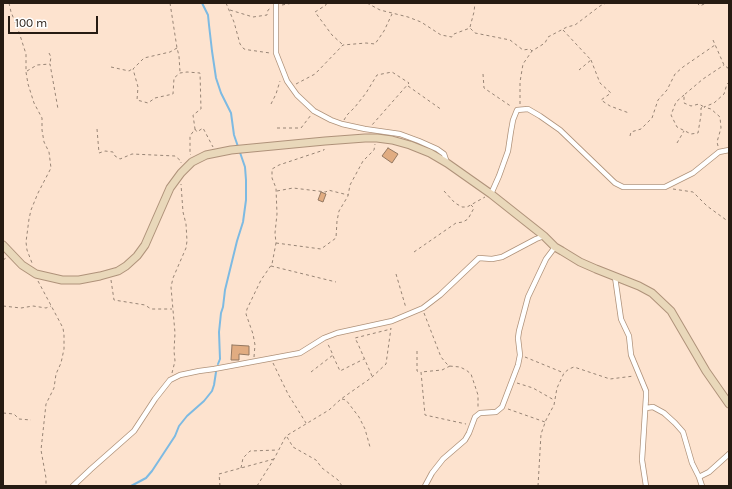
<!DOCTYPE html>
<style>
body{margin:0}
#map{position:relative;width:732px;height:489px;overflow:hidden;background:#fde3cf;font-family:Karla,sans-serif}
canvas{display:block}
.frame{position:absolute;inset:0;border:4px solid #261b12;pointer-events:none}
.scale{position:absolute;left:8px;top:16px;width:90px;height:18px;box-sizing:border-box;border:2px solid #261b12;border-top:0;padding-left:5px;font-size:12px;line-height:14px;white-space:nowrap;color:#261b12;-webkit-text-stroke:3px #fff;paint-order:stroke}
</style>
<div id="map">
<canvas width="732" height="489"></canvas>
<div class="frame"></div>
<div class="scale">100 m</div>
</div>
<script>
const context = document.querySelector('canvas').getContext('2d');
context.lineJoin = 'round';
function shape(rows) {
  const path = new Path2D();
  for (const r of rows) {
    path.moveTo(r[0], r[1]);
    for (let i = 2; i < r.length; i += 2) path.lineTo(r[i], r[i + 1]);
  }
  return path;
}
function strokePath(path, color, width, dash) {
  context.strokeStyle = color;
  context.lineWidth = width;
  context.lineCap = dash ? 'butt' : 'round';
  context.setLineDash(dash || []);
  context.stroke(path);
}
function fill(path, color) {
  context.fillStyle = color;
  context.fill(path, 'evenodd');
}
const stream = shape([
 [202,3,208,15,209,25,212,51,216,78,221,93,231,113,234,135,245,167,246,180,246,200,243,222,237,241,225,290,223,307,221,313,219,332,220,359,218,364],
 [131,486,146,478,152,471,175,436,179,426,187,416,204,401,212,391,214,385,216,372]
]);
const building = shape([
 [388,148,398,154,392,163,382,156,388,148],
 [321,192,326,194,323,202,318,200,321,192],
 [232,345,249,346,249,355,239,354,239,360,231,360,232,345]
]);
const path = shape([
 [9,3,11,12,18,29,26,54,26,72,28,84,34,103,42,118,42,130,44,142,49,152,51,168,38,193,31,210,29,219,26,242,27,250,32,263],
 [170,3,177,48,179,56,180,72],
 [226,3,234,22,240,44,244,49,249,50,270,53],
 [326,3,326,5,315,12,332,35,342,44],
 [367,3,380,10,408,17,421,22,441,35,452,37,454,34,470,28,475,33,510,40,523,50,530,49,532,51],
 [697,3,700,6,706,3],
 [282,5,293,3],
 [230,10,253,17,267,15,268,10,271,8],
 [470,27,474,12,475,3],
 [563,30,591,60,579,70],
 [713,40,724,65,729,69],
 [177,48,170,52,144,58,133,69,138,87,137,100,148,103,155,98,173,94,174,78,180,73,187,72,200,73,201,109,193,115,195,129,190,136,190,154,191,155],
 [49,53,51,57,50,63],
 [591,60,600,83,611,93,601,100,610,106,629,113],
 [111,67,129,71,132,69],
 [27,71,37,65,50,64,58,109],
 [483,74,484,88,512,107],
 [296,84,315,74,343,45,366,43,375,44,384,31,392,14],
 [408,86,442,110],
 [684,95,676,102,671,115,677,127,691,134,698,133,701,115,701,108,704,107,699,104,691,106,684,103,684,95,703,79,724,65],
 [271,104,276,94,280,81],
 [520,104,520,82,523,64,532,51,545,43,548,37,567,27,575,25,600,6,606,3],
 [344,120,347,115,355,107,366,93,377,75,392,72,409,83,372,125],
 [277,128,301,128,311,115],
 [97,129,99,153,105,151,113,152,115,156,120,159,132,154,175,156,181,161,181,163],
 [195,129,197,132,203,128,213,147],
 [630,136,631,132,641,129,652,118,658,100,667,90,675,74,683,67,715,45],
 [677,143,684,131],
 [718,146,717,142,721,128,720,117,711,109,704,107,714,103,724,94,727,84,729,82],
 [673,189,693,192,707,206,729,222],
 [277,191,293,188,326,192,328,190,348,195],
 [444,191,455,203,462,207,467,207,485,197],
 [276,243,321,249,336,238,337,221,339,211,348,196,350,185,363,161,374,150,375,144],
 [414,252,456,223,463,222,468,219,474,208,471,205],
 [3,260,6,258],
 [271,266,336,282],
 [396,274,406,308],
 [111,280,114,300,145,305,151,309,172,309],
 [38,281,63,328,64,335,64,349,61,363,56,374,54,388,46,404,41,450,46,478,46,486],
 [3,306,21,308,33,306,46,308,51,306],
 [424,313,441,357,446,363,449,366,460,367,466,370,471,374,478,395,478,409],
 [417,351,417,371,420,372],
 [333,356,340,371,364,359],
 [254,357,255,345,253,334,246,314,247,309,261,280,272,264,276,243,275,233,277,214,276,188,272,178,272,169,279,165,324,150,324,149],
 [525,357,564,373],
 [273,363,288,394,306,423],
 [450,366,442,370,421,372,425,415,466,424],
 [311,372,333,355,327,342],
 [172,373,175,361,174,351,175,333,171,287,173,278,186,248,187,241,186,224,183,212,181,184],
 [372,376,358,344,355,338,391,329],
 [517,383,533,388,554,400],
 [342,399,346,400,359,417,365,429,370,447],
 [508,409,545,422],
 [3,413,14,414,19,419,31,420],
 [287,437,293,447,316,460,322,468,338,480,342,486],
 [241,468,243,458,250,451,278,450],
 [220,486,219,474,274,459],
 [257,486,274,459,286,436,329,410,341,399,371,378,386,364,391,328],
 [538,486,541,434,546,420,554,405,557,388,564,373,569,369,574,367,610,379,634,376]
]);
const street = shape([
 [276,3,276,53,287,81,297,95,314,111,331,120,342,124,365,129,400,134,419,141,437,149,444,154,447,163],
 [491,194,499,176,508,151,511,131,513,120,517,110,528,109,540,116,560,130,615,183,623,187,665,187,693,173,719,152,729,150],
 [615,277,621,319,629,336,631,355,646,391,646,397,642,460,646,486],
 [646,408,653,407,664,413,675,423,683,432,692,463,699,477],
 [73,486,91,469,134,431,155,399,170,380,180,375,199,371,214,369,300,353,324,338,337,333,392,321,423,308,440,295,479,258,492,259,502,257,536,239,544,236],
 [425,486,432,473,443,459,465,440,469,433,475,417,480,413,496,412,502,407,518,365,520,355,518,338,519,331,528,297,546,259,555,247],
 [702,486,699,477,709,472,729,454]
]);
const secondary = shape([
 [3,245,22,265,36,274,62,280,79,280,100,276,118,271,126,266,137,256,145,245,170,188,181,173,192,162,206,155,231,150,325,141,365,138,377,138,392,140,410,145,430,153,447,163,491,194,544,236,555,247,562,251,580,262,596,269,639,286,652,293,671,311,706,371,729,404]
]);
strokePath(stream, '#7dbae2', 2);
fill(building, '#e1ac81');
strokePath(building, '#947861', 1);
strokePath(street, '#af927a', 6);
strokePath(secondary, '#af927a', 9);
strokePath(path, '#978475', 1, [3, 3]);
strokePath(street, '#fff', 4.5);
strokePath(secondary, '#e9d8ba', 7);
</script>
